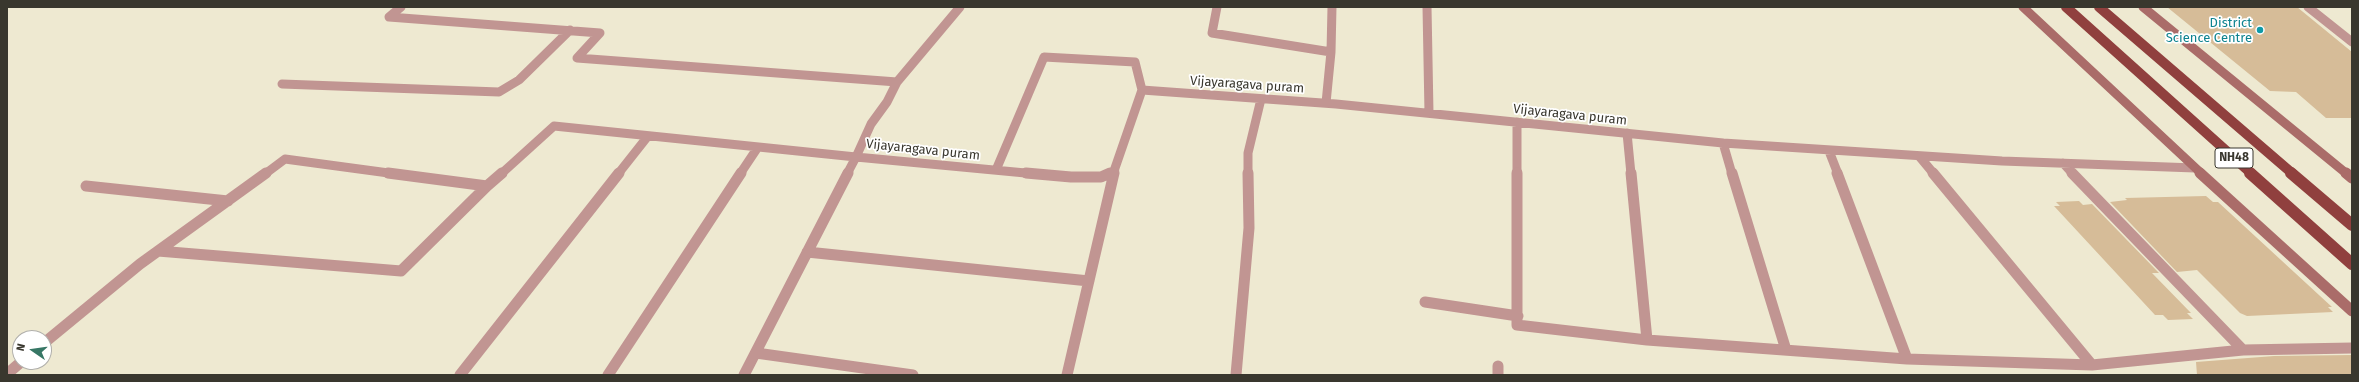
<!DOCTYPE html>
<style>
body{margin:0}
#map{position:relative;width:2359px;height:382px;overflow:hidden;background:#eee9d1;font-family:"Fira Sans",sans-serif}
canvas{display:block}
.frame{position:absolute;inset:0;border:8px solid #39372e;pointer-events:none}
.north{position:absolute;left:12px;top:330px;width:40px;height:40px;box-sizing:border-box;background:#fff;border:1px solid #b0afab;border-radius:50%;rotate:283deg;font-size:11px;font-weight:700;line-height:16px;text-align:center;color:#39372e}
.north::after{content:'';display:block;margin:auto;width:14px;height:18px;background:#377765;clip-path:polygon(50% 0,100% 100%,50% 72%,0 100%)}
</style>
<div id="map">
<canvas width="2359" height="382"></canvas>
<div class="frame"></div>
<div class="north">N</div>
</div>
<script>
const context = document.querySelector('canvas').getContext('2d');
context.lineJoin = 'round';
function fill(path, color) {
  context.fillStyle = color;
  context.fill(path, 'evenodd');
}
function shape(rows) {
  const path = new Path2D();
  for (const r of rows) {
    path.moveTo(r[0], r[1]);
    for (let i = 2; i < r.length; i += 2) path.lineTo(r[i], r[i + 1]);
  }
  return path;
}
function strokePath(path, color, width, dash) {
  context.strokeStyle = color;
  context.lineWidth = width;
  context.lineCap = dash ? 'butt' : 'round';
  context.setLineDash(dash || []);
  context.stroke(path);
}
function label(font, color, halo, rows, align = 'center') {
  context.font = font + ' "Fira Sans",sans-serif';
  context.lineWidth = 3.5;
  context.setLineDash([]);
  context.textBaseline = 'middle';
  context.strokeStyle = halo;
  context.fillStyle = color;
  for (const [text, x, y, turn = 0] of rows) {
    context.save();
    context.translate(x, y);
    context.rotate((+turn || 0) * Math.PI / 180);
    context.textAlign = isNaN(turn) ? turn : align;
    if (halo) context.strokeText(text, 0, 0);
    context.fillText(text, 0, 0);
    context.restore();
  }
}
const building = shape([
 [2167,7,2297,7,2352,52,2352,118,2326,118,2296,92,2270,91],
 [2206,196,2213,202,2218,202,2332,307,2328,307,2333,312,2247,316,2240,313,2197,270,2177,272,2110,202,2127,200,2125,198],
 [2079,201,2083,205,2092,204,2159,273,2152,273,2191,313,2187,313,2193,319,2168,320,2163,315,2155,315,2054,206,2060,206,2056,202],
 [2352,355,2352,375,2197,375,2196,362,2274,356]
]);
const minorFar1 = shape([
 [401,7,389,17,600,33,577,58,897,82],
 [1217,7,1212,33,1331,52],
 [1427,7,1429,113],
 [2308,7,2352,42],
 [282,84,499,92,519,80,570,30],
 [1326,103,1331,52,1332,7],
 [1517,122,1517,174],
 [1627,133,1631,174],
 [1723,143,2002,161,2195,168],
 [1829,151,1838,174],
 [1919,156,1934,174],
 [2063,163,2073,174],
 [996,170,1044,57,1135,62,1142,90],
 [265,174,285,159,396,174],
 [501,174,554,126,856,157,871,124,887,102,897,82,960,7],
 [618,174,648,136],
 [740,174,758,147],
 [847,174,856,157,1036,174],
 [1108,174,1114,171,1142,90,1336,104,1723,143,1732,174],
 [1114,174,1115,168],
 [1248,174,1248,153,1261,99]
]);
const minor = shape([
 [388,173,487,186,502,173],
 [1026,173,1071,177,1101,177,1110,173],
 [1517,173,1517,325,1647,340,1631,173],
 [1732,173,1786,350],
 [1933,173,2092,365,2243,350,2352,348],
 [2072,173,2243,350],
 [86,186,228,201],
 [158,251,401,271,487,186],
 [807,252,1089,281],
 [1425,302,1518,316],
 [1647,340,1907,359,1837,173],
 [44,343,140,264,266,173],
 [756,353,913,375],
 [1907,359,2092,365],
 [1498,366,1498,375],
 [7,374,21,362],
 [460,375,619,173],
 [608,375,741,173],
 [744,375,848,173],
 [1067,375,1114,173],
 [1236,375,1249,228,1248,173]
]);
const secondaryFar1 = shape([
 [2023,7,2202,174],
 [2143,7,2347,174]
]);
const secondary = shape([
 [2200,173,2352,311],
 [2346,173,2352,178]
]);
const trunkFar1 = shape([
 [2066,7,2252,174],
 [2099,7,2293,174]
]);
const trunk = shape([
 [2250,173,2352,264],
 [2291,173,2352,225]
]);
const markers = [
 [2260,30,4,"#0f9aa8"]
];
const shields = [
 [2234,158,38]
];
const shieldNames = [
 ["NH48",2234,158]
];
const cultureNames = [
 ["District",2252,23],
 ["Science Centre",2252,38]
];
const streetNames = [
 ["Vijayaragava puram",1247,85,4],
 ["Vijayaragava puram",1570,115,6],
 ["Vijayaragava puram",923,150,6]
];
fill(building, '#d6bc98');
strokePath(minorFar1, '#c19592', 9);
strokePath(minor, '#c19592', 11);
strokePath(secondaryFar1, '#aa6c69', 9);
strokePath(secondary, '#aa6c69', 11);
strokePath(trunkFar1, '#90403e', 10);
strokePath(trunk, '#90403e', 12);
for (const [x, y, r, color] of markers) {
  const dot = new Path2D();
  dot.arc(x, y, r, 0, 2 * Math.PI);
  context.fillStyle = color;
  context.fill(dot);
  strokePath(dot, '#fff', 1.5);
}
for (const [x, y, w] of shields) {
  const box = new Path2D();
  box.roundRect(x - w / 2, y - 10, w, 20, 3);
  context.fillStyle = '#fff';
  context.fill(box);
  strokePath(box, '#39372e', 1);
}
label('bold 12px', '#39372e', null, shieldNames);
label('13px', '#0d838f', '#fff', cultureNames, 'right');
label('13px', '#39372e', '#fff', streetNames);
</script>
